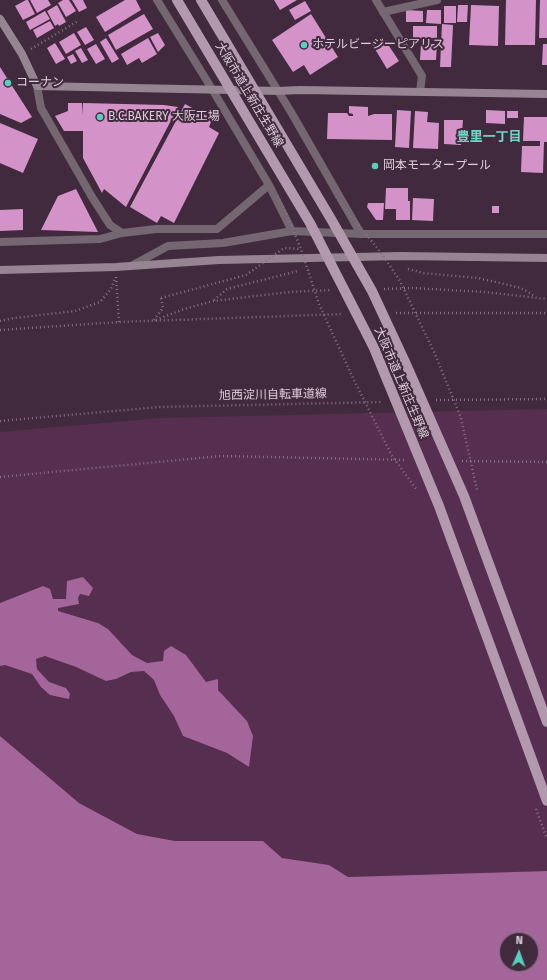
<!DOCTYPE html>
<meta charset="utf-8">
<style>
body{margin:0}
#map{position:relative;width:547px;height:980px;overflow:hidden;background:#422a3e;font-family:"Fira Sans",sans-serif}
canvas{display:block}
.north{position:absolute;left:499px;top:932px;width:40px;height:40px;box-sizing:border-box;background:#422a3e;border:1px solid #806b7c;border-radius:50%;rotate:2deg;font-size:11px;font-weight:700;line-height:16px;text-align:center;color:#ddcdda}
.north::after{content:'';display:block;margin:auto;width:14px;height:18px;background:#59cebe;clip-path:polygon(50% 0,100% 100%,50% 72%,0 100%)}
</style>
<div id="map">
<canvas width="547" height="980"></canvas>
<div class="north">N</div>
</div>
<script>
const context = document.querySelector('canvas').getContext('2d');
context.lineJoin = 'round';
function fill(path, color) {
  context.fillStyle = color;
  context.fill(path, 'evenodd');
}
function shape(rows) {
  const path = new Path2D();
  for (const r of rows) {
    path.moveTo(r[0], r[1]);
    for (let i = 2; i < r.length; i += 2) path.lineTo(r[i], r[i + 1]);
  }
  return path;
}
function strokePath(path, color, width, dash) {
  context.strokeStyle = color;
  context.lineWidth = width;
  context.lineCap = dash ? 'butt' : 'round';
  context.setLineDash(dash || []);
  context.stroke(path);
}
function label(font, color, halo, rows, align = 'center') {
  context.font = font + ' "Fira Sans","Noto Sans JP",sans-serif';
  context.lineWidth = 4;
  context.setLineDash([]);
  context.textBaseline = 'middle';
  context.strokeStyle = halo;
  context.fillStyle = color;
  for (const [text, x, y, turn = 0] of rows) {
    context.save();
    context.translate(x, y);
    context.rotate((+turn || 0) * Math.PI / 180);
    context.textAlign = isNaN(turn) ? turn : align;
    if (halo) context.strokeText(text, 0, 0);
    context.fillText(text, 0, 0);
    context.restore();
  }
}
const green = shape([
 [547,409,547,871,348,877,329,865,282,858,263,841,175,841,137,834,79,803,0,736,0,666,5,665,32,674,41,687,69,699,70,694,66,688,49,682,37,669,36,659,45,656,76,667,106,681,116,679,131,672,144,671,154,680,160,695,174,716,183,736,227,753,249,767,253,736,247,721,218,690,206,682,186,655,163,661,147,663,132,655,108,629,98,623,58,611,57,608,78,598,80,594,93,588,66,599,53,600,43,586,0,603,0,432,160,418]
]);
const water = shape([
 [83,577,93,588,89,596,80,594,78,598,79,604,58,608,58,611,98,623,108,629,132,655,147,663,163,661,164,651,171,646,186,655,206,682,218,679,218,690,247,721,253,736,249,767,227,753,183,736,174,716,160,695,154,680,144,671,131,672,116,679,106,681,76,667,45,656,36,659,37,669,49,682,66,688,70,694,69,699,50,695,41,687,32,674,5,665,0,666,0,603,43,586,50,589,53,599,66,599,67,581],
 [0,736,79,803,137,834,175,841,263,841,282,858,329,865,348,877,547,871,547,980,0,980],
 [507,940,531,940,531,964,507,964]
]);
const building = shape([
 [26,0,28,0,35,14,23,20,15,6],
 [30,0,48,0,51,5,37,13],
 [63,0,69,0,76,11,66,17,58,3],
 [72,0,83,0,87,8,79,12],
 [125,0,136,0,141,10,105,32,96,17],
 [274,0,297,0,280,10],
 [506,0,536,0,535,45,505,45],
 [540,0,547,0,547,38,539,38],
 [305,1,311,11,295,20,289,10],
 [57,5,66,22,59,26,58,24,55,26,47,11],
 [458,5,468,5,467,22,457,22],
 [471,5,499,6,498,46,469,45],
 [444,6,456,6,456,23,444,23],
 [406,10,423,11,423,22,406,22],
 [427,10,441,10,441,24,426,23],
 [45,11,50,19,30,30,26,22],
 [144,14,153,29,116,50,108,35],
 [311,14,338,57,310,75,304,65,293,72,272,40],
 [50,21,54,28,37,38,33,30],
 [442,24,453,25,451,67,440,67],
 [413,26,437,26,437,38,413,38],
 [86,27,94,40,85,45,77,32],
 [74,33,81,45,66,54,59,42],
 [158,33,165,45,158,52,150,37],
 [383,37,399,61,387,69,372,44],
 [106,38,119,59,112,63,100,42],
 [148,38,157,54,142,63,139,58,127,65,121,54],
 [55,43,65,59,56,64,47,48],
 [96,44,105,59,96,64,87,49],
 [421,44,437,44,436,60,420,60],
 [543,44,547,44,547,65,542,65],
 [81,48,88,60,82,63,75,51],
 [73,54,77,61,71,64,67,57],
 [0,67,32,117,21,123,0,114],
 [68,103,82,103,82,115,83,103,164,105,178,107,126,207,104,189,102,193,83,158,83,131,64,131,55,116,68,111],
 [185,104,207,116,211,122,209,127,219,133,174,223,161,216,157,223,130,207],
 [349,106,368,107,368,116,374,114,392,114,392,140,327,139,328,113,347,113,349,116,353,116,353,114,349,113],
 [397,110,411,111,409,148,395,147],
 [486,110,505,111,505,124,486,123],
 [415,111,428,112,427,122,439,123,438,149,413,148],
 [507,111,518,111,518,118,507,118],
 [524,117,547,117,547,142,544,142,543,173,521,172,522,146,540,146,540,141,523,141],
 [444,120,463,120,461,145,444,144],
 [0,123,38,139,23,173,0,163],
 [386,188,408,188,408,201,410,201,410,220,396,220,396,209,385,209],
 [76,189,98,232,41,230,58,196],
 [413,198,434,199,433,221,412,220],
 [368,203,384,203,383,220,376,220,367,207],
 [492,206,499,206,499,213,492,213],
 [23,209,23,230,0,231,0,210]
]);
const path = shape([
 [31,49,78,21],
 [408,269,423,273,478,278,521,288,535,296],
 [116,277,119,322],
 [384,289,412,288,485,292,547,299],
 [214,300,227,289,298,271],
 [396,313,547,313],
 [154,320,163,308,161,298],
 [156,320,184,309,213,301,290,292,331,290],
 [0,321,14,318,75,311,100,302,111,289,115,279],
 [0,330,119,322,343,314],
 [436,400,547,399],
 [0,421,159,407,383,402],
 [462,461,547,462],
 [0,477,221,456,407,460]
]);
const lane = shape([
 [383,12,437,0]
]);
const street = shape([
 [157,0,212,89,269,185,292,231],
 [222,0,291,112,361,234],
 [376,0,422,76,420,92],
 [37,86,41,108,92,197,110,225,122,233],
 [0,242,100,239,122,233,156,229,217,229,269,185],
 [133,265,168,246,223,243,292,231,361,234,547,234]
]);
const secondary = shape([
 [0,19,22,54,37,86,278,91,300,90,547,94],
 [0,270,116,267,219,260,401,256,547,258]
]);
const pathBridge = shape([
 [277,196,287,215,301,249,319,304,352,376,392,456,417,490],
 [336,197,382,254,400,281,435,354,461,418,477,490],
 [161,298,246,275,284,248,301,249],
 [536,809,547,839]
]);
const primaryBridge = shape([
 [177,0,310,223,374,348,439,506,547,801],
 [201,0,331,219,372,291,406,364,464,496,547,722]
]);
const markers = [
 [304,45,4,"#59cebe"],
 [8,83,4,"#59cebe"],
 [100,117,4,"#59cebe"],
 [375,166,4,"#59cebe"]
];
const poiNames = [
 ["ホテルビージーピアリス",312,45],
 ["コーナン",16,83],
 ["B.C.BAKERY 大阪工場",108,117],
 ["岡本モータープール",383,166]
];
const streetNames = [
 ["大阪市道上新庄生野線",249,95,59],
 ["大阪市道上新庄生野線",401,383,67],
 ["旭西淀川自転車道線",273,395,-1]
];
const neighbourhoodNames = [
 ["豊里一丁目",489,137]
];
fill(green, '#562e4f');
fill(water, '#a4669a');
fill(building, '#d392c8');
strokePath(path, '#877283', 2.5, [1, 3]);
strokePath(lane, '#746771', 8);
strokePath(street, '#746771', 8);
strokePath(secondary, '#978493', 8);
strokePath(pathBridge, '#877283', 2.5, [1, 3]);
strokePath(primaryBridge, '#b399ae', 10);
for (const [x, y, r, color] of markers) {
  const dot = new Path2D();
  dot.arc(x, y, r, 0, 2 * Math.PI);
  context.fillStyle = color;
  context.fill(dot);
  strokePath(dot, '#422a3e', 1.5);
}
label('12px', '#ddcdda', '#422a3e', poiNames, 'left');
label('12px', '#ddcdda', '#422a3e', streetNames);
label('bold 13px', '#6ed6c6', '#422a3e', neighbourhoodNames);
</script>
